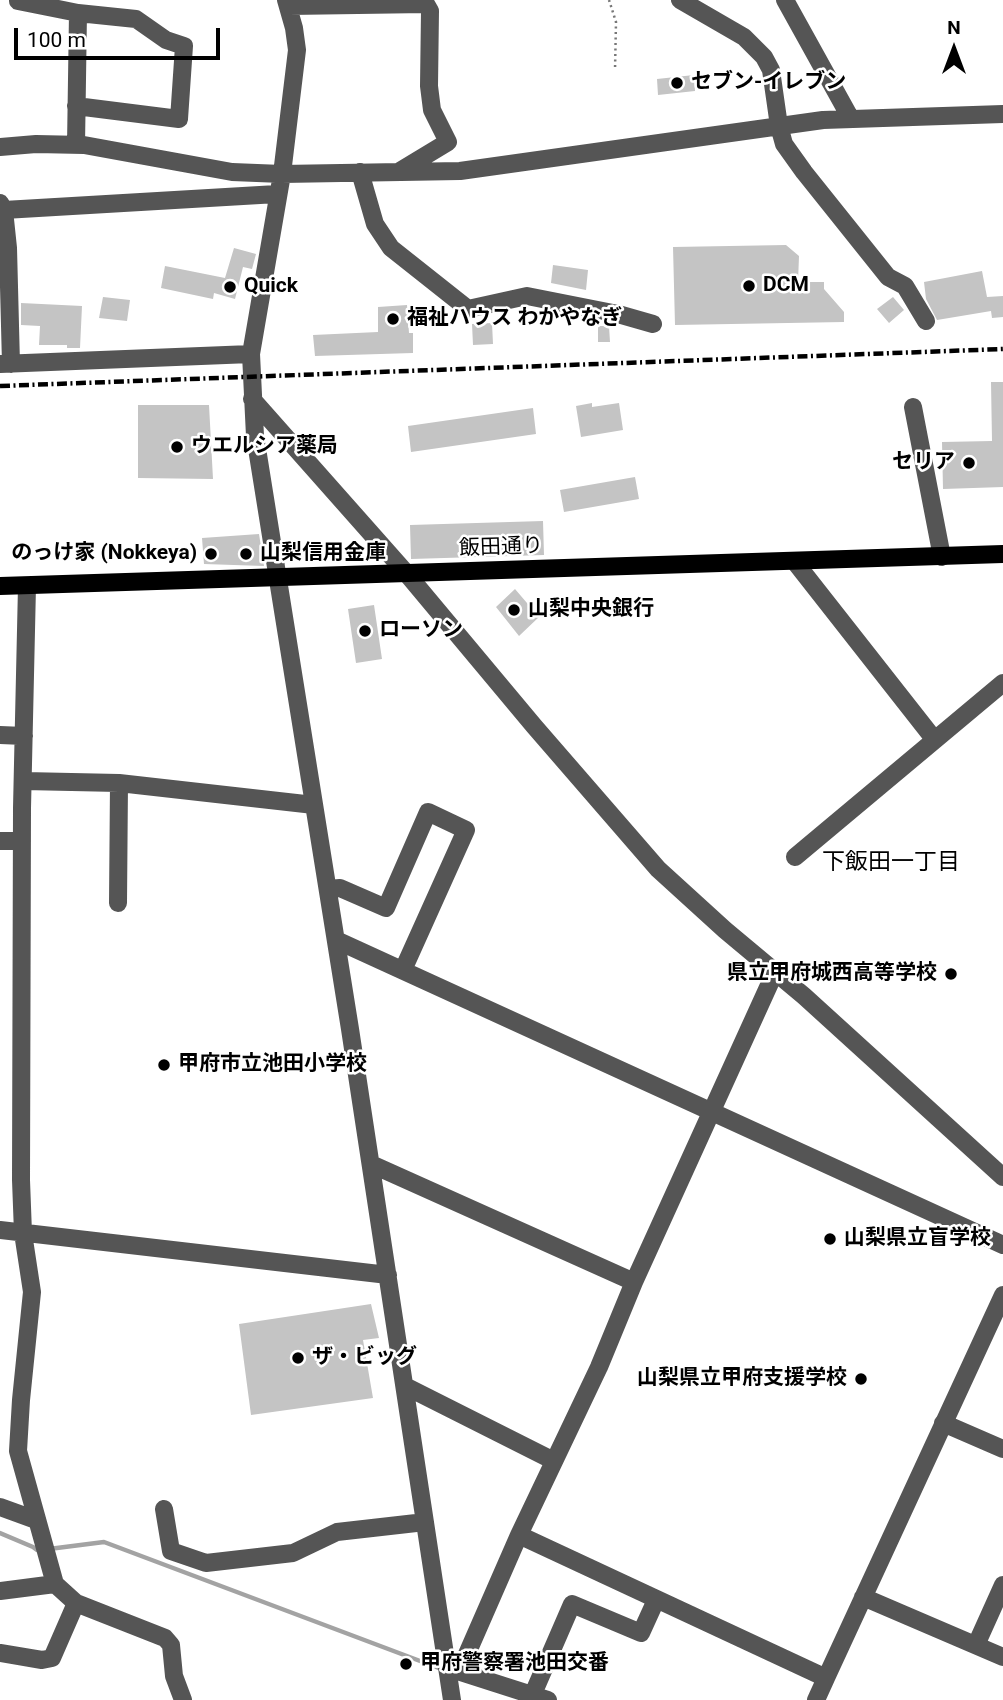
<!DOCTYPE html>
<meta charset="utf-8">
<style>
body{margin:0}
#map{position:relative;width:1003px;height:1700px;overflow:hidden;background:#fff;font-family:Roboto,sans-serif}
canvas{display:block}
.north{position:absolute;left:919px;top:14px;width:70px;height:70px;-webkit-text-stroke:5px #fff;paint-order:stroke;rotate:0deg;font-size:19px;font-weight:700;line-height:28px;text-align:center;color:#000}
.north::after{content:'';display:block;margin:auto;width:24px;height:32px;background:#000;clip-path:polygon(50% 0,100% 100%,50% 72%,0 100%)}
.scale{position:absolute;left:14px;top:28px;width:206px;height:32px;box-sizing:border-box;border:4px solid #000;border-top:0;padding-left:9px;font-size:21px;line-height:24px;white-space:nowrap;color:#000;-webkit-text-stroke:5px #fff;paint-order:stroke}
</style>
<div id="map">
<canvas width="1003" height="1700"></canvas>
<div class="north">N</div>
<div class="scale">100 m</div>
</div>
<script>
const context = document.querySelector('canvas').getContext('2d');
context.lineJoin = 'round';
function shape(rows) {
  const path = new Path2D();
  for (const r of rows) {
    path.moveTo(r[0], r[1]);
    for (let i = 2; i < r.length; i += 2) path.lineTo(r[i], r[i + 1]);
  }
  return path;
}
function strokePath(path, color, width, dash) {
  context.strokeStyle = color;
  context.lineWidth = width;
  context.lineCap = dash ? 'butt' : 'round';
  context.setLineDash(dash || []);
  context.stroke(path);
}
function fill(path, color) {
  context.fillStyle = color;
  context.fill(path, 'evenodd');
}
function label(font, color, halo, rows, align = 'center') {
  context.font = font + ' Roboto,"Noto Sans JP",sans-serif';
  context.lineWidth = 5;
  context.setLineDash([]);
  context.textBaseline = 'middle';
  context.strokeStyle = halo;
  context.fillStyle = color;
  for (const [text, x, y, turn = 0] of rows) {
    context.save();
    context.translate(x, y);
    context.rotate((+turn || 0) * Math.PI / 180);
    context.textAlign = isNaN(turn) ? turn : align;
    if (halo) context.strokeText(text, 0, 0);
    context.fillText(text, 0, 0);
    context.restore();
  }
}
const stream = shape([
 [0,1533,33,1547,37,1550,41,1550],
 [49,1549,104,1542,444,1670]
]);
const building = shape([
 [694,75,695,91,658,95,657,79],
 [786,245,799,256,798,282,824,282,824,289,844,312,844,322,675,325,673,247],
 [234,248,256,254,252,269,243,267,235,299,214,293,213,299,161,288,165,266,225,278],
 [553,265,588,270,586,290,551,283],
 [982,271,987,297,1003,296,1003,317,992,318,991,311,937,320,926,299,924,282],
 [103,297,130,300,127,321,99,318],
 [893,297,904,310,889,323,877,309],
 [21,303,82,306,80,348,67,348,67,345,39,345,40,326,21,325],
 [407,305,409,333,413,333,413,353,315,356,313,335,378,332,378,307],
 [492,323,493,344,473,345,472,324],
 [598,326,609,326,610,342,598,342],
 [991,382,1003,382,1003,487,943,489,942,442,992,441],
 [592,403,592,407,619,403,623,430,581,437,576,406],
 [138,405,209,405,213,479,138,478],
 [533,408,536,434,411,452,408,426],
 [635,477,639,499,564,512,560,490],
 [543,521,544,555,411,559,410,525],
 [259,534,264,566,204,564,202,538],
 [515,589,539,617,519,636,496,607],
 [374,605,382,659,356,663,348,609],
 [371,1304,379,1338,363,1340,373,1398,251,1415,239,1324]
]);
const path = shape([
 [609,0,616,22,615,70]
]);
const minor = shape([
 [286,0,294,28,297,50,282,174,251,354,255,436,350,1029,452,1700],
 [680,0,744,37,764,57,771,70,779,126,784,144,804,172,888,277,905,286,926,321],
 [785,0,851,119],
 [18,1,78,13,76,145],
 [289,6,426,4,430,11,429,86,432,110,448,142,400,171],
 [76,106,179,119,184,46,166,40,136,19,78,13],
 [0,147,36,144,84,145,232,172,282,174,460,171,823,120,1003,114],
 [360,172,375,224,391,248,468,309,527,296,618,314,653,324],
 [0,203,4,210,8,248,11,364],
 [4,210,277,194],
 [0,364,251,354],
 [252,399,407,574,534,726,658,869,725,930,804,996,1003,1177],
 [913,407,942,557],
 [795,562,934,739],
 [27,586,22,808,21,1180,23,1233,32,1292,21,1400,18,1451,55,1584,76,1603,165,1638,171,1645,174,1676,183,1700],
 [0,735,24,736],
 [24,781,119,783,314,805],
 [0,841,22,841],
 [795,857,1003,683],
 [328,889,340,888,386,908,428,812,466,830,403,970],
 [118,903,119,783],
 [336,940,1003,1245],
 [371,1164,634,1282,599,1367,519,1535,826,1678,1003,1295],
 [0,1230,388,1275],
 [634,1282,775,972],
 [405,1386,554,1461],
 [943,1423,1003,1449],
 [0,1507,36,1520],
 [164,1509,171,1551,206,1563,293,1553,337,1532,425,1522],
 [0,1591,55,1584],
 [863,1597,1003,1657],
 [976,1645,1003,1585],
 [0,1653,42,1660,52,1658,76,1603],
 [451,1669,548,1700],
 [460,1670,519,1535],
 [533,1694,572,1604,641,1633,656,1600],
 [816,1700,826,1678]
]);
const major = shape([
 [0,586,1003,554]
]);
const rail = shape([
 [0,386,1003,349]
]);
const markers = [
 [677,83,7,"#000"],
 [749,286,7,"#000"],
 [230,287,7,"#000"],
 [393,319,7,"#000"],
 [177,447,7,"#000"],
 [969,463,7,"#000"],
 [211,554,7,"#000"],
 [246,554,7,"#000"],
 [514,610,7,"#000"],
 [365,631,7,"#000"],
 [951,974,7,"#000"],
 [164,1065,7,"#000"],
 [830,1239,7,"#000"],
 [298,1358,7,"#000"],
 [861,1379,7,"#000"],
 [406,1664,7,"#000"]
];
const poiNames = [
 ["セブン-イレブン",691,83],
 ["DCM",763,286],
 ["Quick",244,287],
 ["福祉ハウス わかやなぎ",407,319],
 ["ウエルシア薬局",191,447],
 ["セリア",955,463,"right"],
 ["のっけ家 (Nokkeya)",197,554,"right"],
 ["山梨信用金庫",260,554],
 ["山梨中央銀行",528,610],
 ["ローソン",379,631],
 ["県立甲府城西高等学校",937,974,"right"],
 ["甲府市立池田小学校",178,1065],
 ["山梨県立盲学校",844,1239],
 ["ザ・ビッグ",312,1358],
 ["山梨県立甲府支援学校",847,1379,"right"],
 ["甲府警察署池田交番",420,1664]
];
const streetNames = [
 ["飯田通り",501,548,-2]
];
const neighbourhoodNames = [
 ["下飯田一丁目",891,863]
];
strokePath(stream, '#a3a3a3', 4.5);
fill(building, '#c4c4c4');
strokePath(path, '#777', 2.5, [2, 3.5]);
strokePath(minor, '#555', 18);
strokePath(major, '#000', 18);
strokePath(rail, '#000', 4.5, [10, 3.5, 2, 3.5]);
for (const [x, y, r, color] of markers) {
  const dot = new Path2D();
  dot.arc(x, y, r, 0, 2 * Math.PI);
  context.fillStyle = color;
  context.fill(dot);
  strokePath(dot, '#fff', 2.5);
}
label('bold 21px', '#000', '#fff', poiNames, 'left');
label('21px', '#000', '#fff', streetNames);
label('23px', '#000', '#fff', neighbourhoodNames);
</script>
